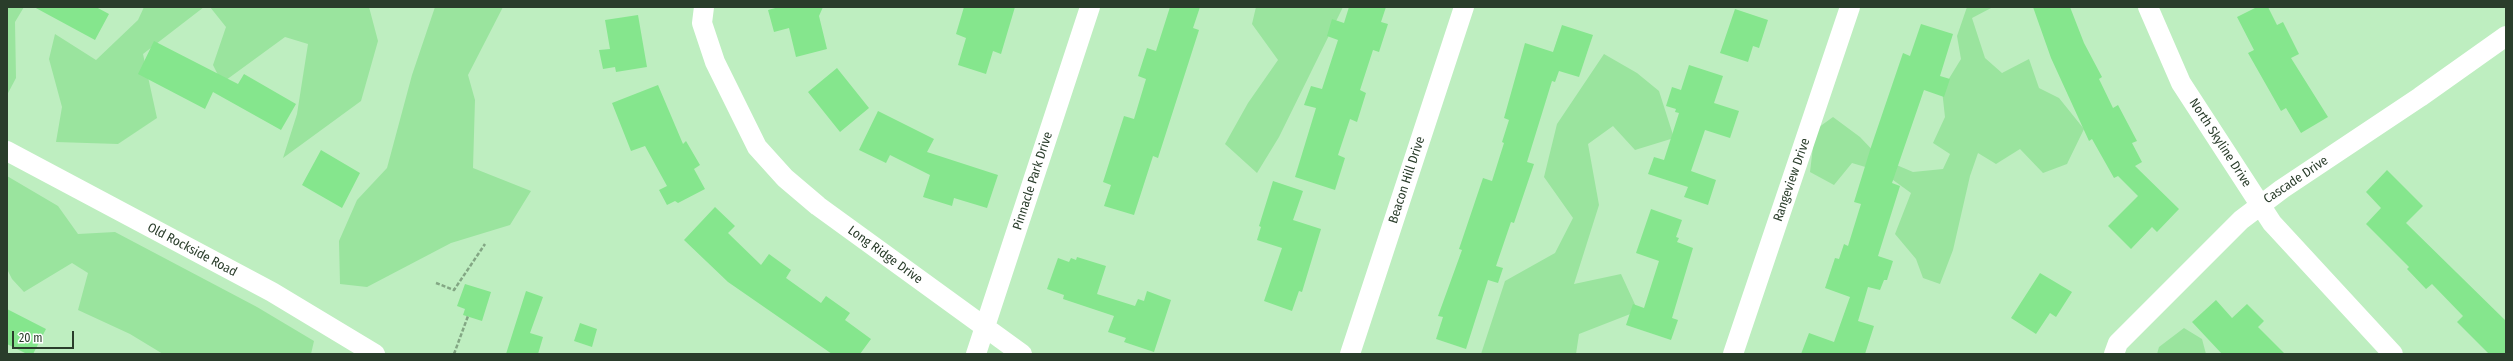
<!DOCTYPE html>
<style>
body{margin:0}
#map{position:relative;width:2513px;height:361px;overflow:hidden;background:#beeec0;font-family:"Fira Sans Condensed",sans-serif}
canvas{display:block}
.frame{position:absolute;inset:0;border:8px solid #2a3d2b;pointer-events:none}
.scale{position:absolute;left:12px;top:331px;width:62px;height:18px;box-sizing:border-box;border:2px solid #2a3d2b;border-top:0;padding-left:5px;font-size:12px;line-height:14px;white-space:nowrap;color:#2a3d2b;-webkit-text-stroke:3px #fff;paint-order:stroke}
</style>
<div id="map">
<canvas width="2513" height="361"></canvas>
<div class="frame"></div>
<div class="scale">20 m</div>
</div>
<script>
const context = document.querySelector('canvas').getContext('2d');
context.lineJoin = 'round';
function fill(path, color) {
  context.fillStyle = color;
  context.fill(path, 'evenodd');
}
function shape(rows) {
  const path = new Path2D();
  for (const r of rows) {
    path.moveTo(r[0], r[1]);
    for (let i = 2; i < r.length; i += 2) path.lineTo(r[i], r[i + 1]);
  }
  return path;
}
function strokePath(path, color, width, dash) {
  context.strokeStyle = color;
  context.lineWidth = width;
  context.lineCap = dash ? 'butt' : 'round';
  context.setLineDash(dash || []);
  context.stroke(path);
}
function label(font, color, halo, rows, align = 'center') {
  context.font = font + ' "Fira Sans Condensed",sans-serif';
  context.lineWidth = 3.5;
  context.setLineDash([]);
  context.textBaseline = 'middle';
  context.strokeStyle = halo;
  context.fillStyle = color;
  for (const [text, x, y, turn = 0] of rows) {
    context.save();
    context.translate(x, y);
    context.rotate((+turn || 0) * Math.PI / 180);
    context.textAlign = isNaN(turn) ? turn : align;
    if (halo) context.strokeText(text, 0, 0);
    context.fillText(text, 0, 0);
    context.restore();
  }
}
const green = shape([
 [7,7,24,7,15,22,16,78,7,95],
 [144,7,204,7,143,54,157,118,118,144,56,142,62,107,49,59,55,34,96,60,138,20],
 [210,7,369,7,378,41,361,101,283,158,297,114,308,44,285,37,222,83,213,65,226,27],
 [435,7,503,7,468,75,475,100,473,168,531,191,510,225,451,243,367,287,340,284,339,241,357,200,387,168,412,75],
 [1256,7,1343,7,1279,137,1257,173,1225,144,1248,103,1278,60,1252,24],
 [1967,7,1993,7,1972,18,1985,58,2002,73,2029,59,2039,88,2059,98,2084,129,2067,164,2043,173,2020,149,1996,164,1978,153,1970,176,1953,250,1940,284,1923,278,1916,259,1895,234,1911,193,1882,172,1852,163,1834,185,1810,172,1815,130,1833,117,1860,137,1880,158,1913,172,1943,169,1950,154,1933,143,1945,117,1942,90,1961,59,1957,36],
 [1604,54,1637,73,1659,91,1674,138,1635,150,1613,126,1588,144,1599,205,1574,284,1621,274,1638,311,1579,334,1576,354,1481,354,1505,281,1555,253,1573,218,1544,177,1557,124],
 [7,176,58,206,78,234,115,232,257,307,314,341,311,354,163,354,130,334,78,310,88,273,72,263,24,292,12,279,7,269],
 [2184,328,2202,339,2206,354,2157,354,2159,347]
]);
const building = shape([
 [34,7,96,7,109,14,95,40],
 [779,7,823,7,819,16,827,49,796,57,789,28,774,32,768,10],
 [964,7,1015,7,1001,54,993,51,986,74,958,65,966,38,956,34],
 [1170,7,1200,7,1193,28,1199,30,1158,158,1153,156,1134,215,1104,206,1111,185,1103,182,1124,116,1134,119,1146,79,1138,76,1147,48,1156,51],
 [1349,7,1386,7,1381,22,1388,24,1379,52,1373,50,1360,90,1366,93,1357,122,1350,119,1338,155,1345,158,1335,190,1295,177,1316,108,1304,105,1311,86,1322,89,1338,40,1327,36,1332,19,1344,23],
 [2033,7,2070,7,2084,43,2102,77,2099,79,2113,108,2118,105,2137,141,2132,143,2142,162,2135,166,2179,209,2157,232,2152,227,2131,249,2108,226,2138,196,2118,176,2114,178,2092,139,2089,141,2051,58],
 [2257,7,2268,7,2277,25,2283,22,2299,54,2291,58,2328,117,2301,133,2286,108,2281,111,2248,53,2254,50,2237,17],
 [1735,9,1768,20,1759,48,1753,46,1748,62,1720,53],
 [638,15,647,67,616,72,615,67,603,69,599,50,610,49,605,20],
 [1921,24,1953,34,1940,76,1950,79,1944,97,1924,90,1892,183,1900,186,1878,256,1893,261,1887,280,1884,280,1880,290,1868,287,1858,321,1874,326,1865,354,1801,354,1809,333,1834,342,1850,297,1825,288,1835,258,1839,259,1844,244,1848,246,1861,204,1854,202,1871,147,1903,53,1910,56],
 [1562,25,1593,35,1579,77,1559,71,1555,82,1552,81,1527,162,1534,164,1514,223,1511,222,1496,266,1503,268,1498,283,1488,280,1466,349,1436,339,1443,317,1438,316,1462,250,1459,249,1483,178,1492,181,1504,143,1502,142,1509,120,1504,118,1525,43,1553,52],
 [154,41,238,84,244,74,296,104,281,130,213,92,205,109,138,74],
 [1689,65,1723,76,1714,103,1739,111,1730,138,1705,130,1691,171,1716,180,1708,205,1684,197,1688,187,1648,174,1654,157,1664,160,1679,113,1675,112,1676,109,1666,106,1672,87,1681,90],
 [837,68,869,108,840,132,808,92],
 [658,85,683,144,686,141,700,165,694,169,705,189,678,203,675,201,667,205,659,190,667,186,645,146,631,151,612,103],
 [878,111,934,139,927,152,998,175,987,208,954,198,952,206,923,197,930,175,890,155,886,163,859,150],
 [321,150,360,173,342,208,302,185],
 [2387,170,2423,206,2406,223,2506,321,2506,354,2489,354,2457,322,2463,316,2432,284,2426,289,2407,269,2409,267,2366,224,2381,208,2366,192],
 [1273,181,1303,191,1293,220,1321,229,1302,292,1299,291,1292,311,1264,301,1282,248,1257,240,1261,227,1259,226],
 [715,207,735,226,728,233,761,265,769,254,791,270,786,278,821,303,826,296,850,313,845,320,871,339,860,354,832,354,728,282,684,240],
 [1651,209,1682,220,1676,237,1679,238,1677,242,1693,248,1672,318,1678,320,1671,340,1626,325,1633,304,1644,308,1659,261,1636,253],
 [1077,257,1106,266,1097,294,1135,306,1138,299,1144,301,1147,291,1171,300,1154,352,1124,342,1126,338,1108,332,1114,316,1063,299,1064,295,1047,289,1058,258,1069,262,1071,258,1076,260],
 [2040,273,2072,292,2056,317,2050,313,2036,334,2011,318],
 [465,284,491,292,482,321,463,315,465,309,457,306],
 [526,291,543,297,530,333,543,337,538,354,506,354],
 [2216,300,2232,318,2247,304,2264,321,2258,327,2285,354,2222,354,2192,322],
 [7,309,46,329,33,354,27,354,7,344],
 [580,323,597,329,592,347,574,341]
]);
const path = shape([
 [436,283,454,290,485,244],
 [454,354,468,316]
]);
const minor = shape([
 [704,7,702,23,715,62,757,147,785,178,818,206,1022,354],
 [2148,7,2181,83,2272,223,2393,354],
 [7,151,272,292,375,354],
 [976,354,1090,7],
 [1350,354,1464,7],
 [1733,354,1850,7],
 [2114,354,2118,343,2241,220,2282,189,2420,97,2506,36]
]);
const streetNames = [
 ["North Skyline Drive",2220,143,57],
 ["Beacon Hill Drive",1407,180,-72],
 ["Rangeview Drive",1792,180,-71],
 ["Cascade Drive",2296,180,-34],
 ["Pinnacle Park Drive",1033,181,-72],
 ["Old Rockside Road",192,250,28],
 ["Long Ridge Drive",885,255,36]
];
fill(green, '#9ae49e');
fill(building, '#85e68d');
strokePath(path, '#83a784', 2.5, [4, 2]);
strokePath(minor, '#fff', 20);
label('13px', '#2a3d2b', '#fff', streetNames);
</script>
